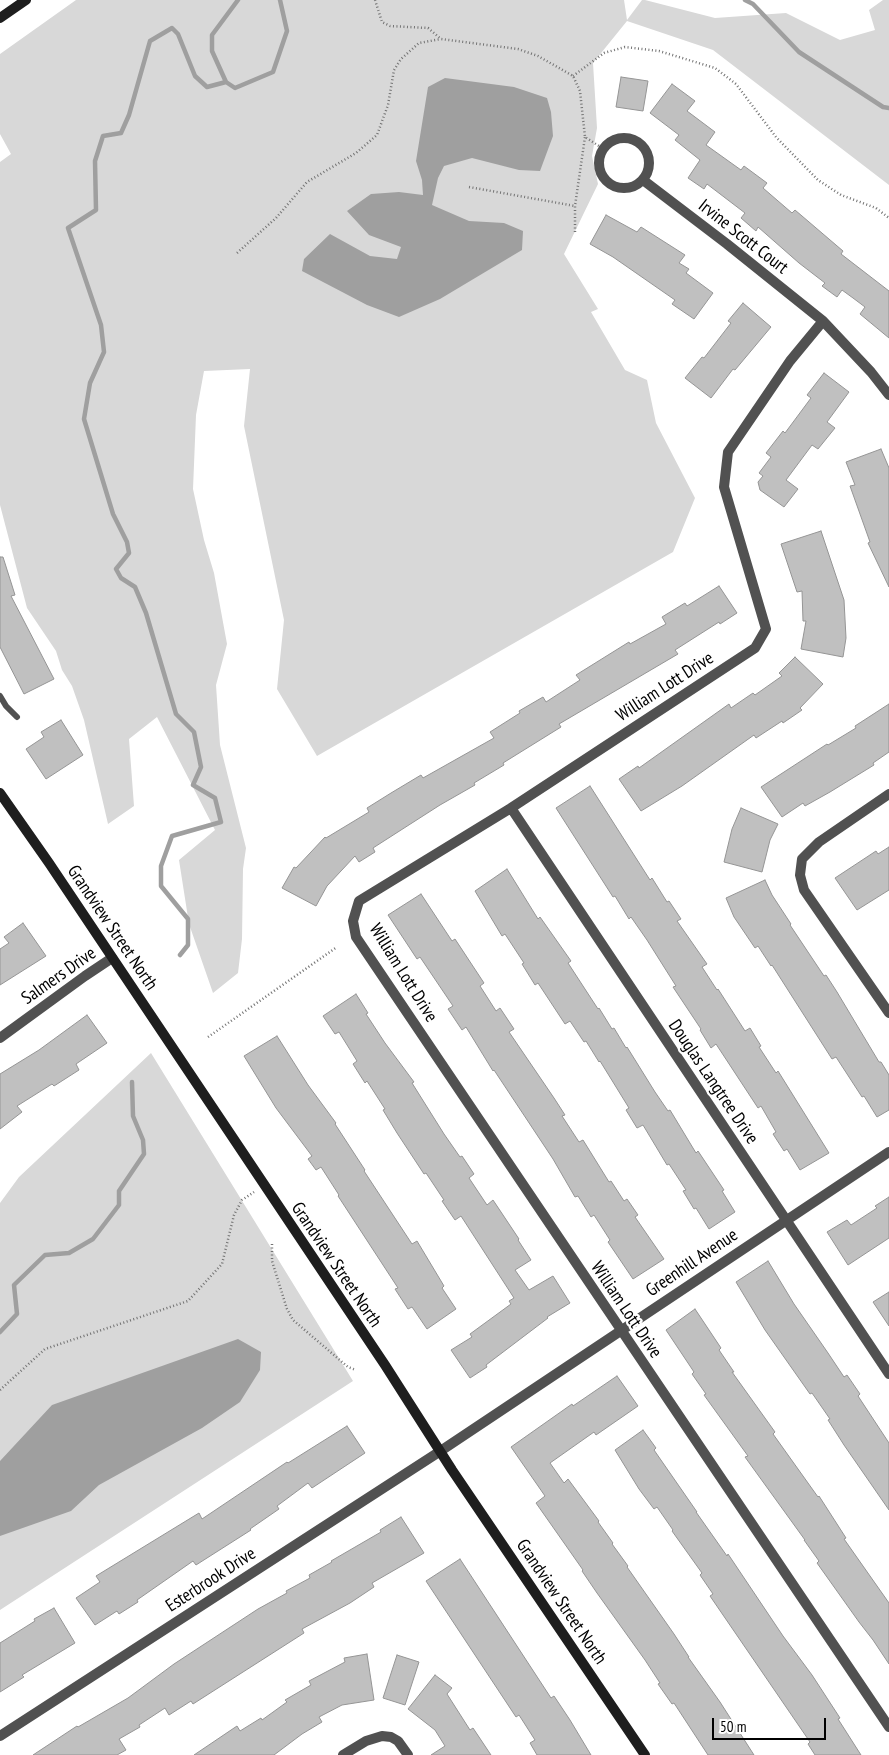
<!DOCTYPE html>
<style>
body{margin:0}
#map{position:relative;width:889px;height:1755px;overflow:hidden;background:#fff;font-family:"PT Sans Narrow",sans-serif}
canvas{display:block}
.scale{position:absolute;left:712px;top:1718px;width:114px;height:22px;box-sizing:border-box;border:2px solid #000;border-top:0;padding-left:6px;font-size:15px;line-height:18px;white-space:nowrap;color:#000;-webkit-text-stroke:4px #fff;paint-order:stroke}
</style>
<div id="map">
<canvas width="889" height="1755"></canvas>
<div class="scale">50 m</div>
</div>
<script>
const context = document.querySelector('canvas').getContext('2d');
context.lineJoin = 'round';
function fill(path, color) {
  context.fillStyle = color;
  context.fill(path, 'evenodd');
}
function shape(rows) {
  const path = new Path2D();
  for (const r of rows) {
    if (r.length === 3) {
      path.moveTo(r[0] + r[2], r[1]);
      path.arc(r[0], r[1], r[2], 0, 2 * Math.PI);
      continue;
    }
    path.moveTo(r[0], r[1]);
    for (let i = 2; i < r.length; i += 2) path.lineTo(r[i], r[i + 1]);
  }
  return path;
}
function strokePath(path, color, width, dash) {
  context.strokeStyle = color;
  context.lineWidth = width;
  context.lineCap = dash ? 'butt' : 'round';
  context.setLineDash(dash || []);
  context.stroke(path);
}
function label(font, color, halo, rows, align = 'center') {
  context.font = font + ' "PT Sans Narrow",sans-serif';
  context.lineWidth = 4.5;
  context.setLineDash([]);
  context.textBaseline = 'middle';
  context.strokeStyle = halo;
  context.fillStyle = color;
  for (const [text, x, y, turn = 0] of rows) {
    context.save();
    context.translate(x, y);
    context.rotate((+turn || 0) * Math.PI / 180);
    context.textAlign = isNaN(turn) ? turn : align;
    if (halo) context.strokeText(text, 0, 0);
    context.fillText(text, 0, 0);
    context.restore();
  }
}
const green = shape([
 [76,0,624,0,627,20,642,0,645,0,715,18,786,13,840,40,875,30,869,10,883,0,889,0,889,185,713,50,627,21,593,63,597,128,592,156,598,184,564,254,598,309,591,312,625,370,647,380,656,423,695,498,673,552,317,756,277,689,284,620,244,426,250,369,204,371,196,415,193,489,204,540,214,573,227,644,216,685,220,745,246,848,243,869,242,939,238,973,213,993,189,924,179,860,215,830,157,717,129,739,134,806,108,824,84,720,72,686,62,670,56,651,27,608,0,505,0,162,11,154,0,134,0,54],
 [151,1053,353,1381,0,1610,0,1203,19,1177]
]);
const water = shape([
 [445,78,514,87,547,98,551,112,553,136,540,171,519,170,472,158,444,166,438,178,432,205,469,221,504,223,523,231,522,250,440,299,399,317,367,305,302,271,304,259,330,234,370,256,397,259,401,247,369,235,347,211,371,194,399,192,423,195,422,180,416,161,428,87],
 [238,1339,261,1352,260,1370,240,1402,202,1428,99,1485,71,1511,0,1536,0,1461,52,1405]
]);
const stream = shape([
 [238,0,212,35,212,51,226,82,235,88,273,72,287,31,280,0],
 [745,0,753,4,799,52,883,107,889,108],
 [180,955,188,945,188,919,161,886,161,866,172,836,221,822,215,798,193,785,201,767,194,732,176,714,146,613,135,587,121,578,116,569,129,553,127,542,113,514,84,419,90,383,104,352,101,325,68,228,96,210,95,161,103,136,121,133,129,115,150,41,172,28,178,34,195,76,207,87,226,82],
 [0,1332,17,1314,14,1285,45,1255,69,1253,93,1239,119,1205,119,1191,144,1154,143,1140,133,1116,132,1082]
]);
const building = shape([
 [621,77,648,81,643,111,616,107,621,77],
 [672,84,695,101,687,111,715,132,706,145,741,170,744,166,767,183,763,188,792,213,795,210,843,251,841,254,889,291,889,338,860,314,865,307,853,298,842,290,837,297,822,286,825,283,799,263,758,227,756,231,741,218,745,213,707,184,704,189,688,178,700,160,675,140,679,135,650,113,672,84],
 [606,215,637,232,641,227,685,255,679,263,689,269,686,273,713,293,694,319,672,304,675,300,613,257,590,244,606,215],
 [743,303,771,327,735,370,733,369,711,398,685,378,702,357,704,358,731,323,728,321,743,303],
 [824,373,849,392,827,422,835,428,818,449,812,445,786,480,798,489,784,507,760,490,758,482,763,476,759,473,771,457,766,453,783,431,785,433,811,398,807,395,824,373],
 [881,449,889,468,889,587,868,543,870,542,850,486,855,485,846,462,881,449],
 [821,531,844,600,846,638,843,657,801,649,806,621,803,621,802,591,797,592,781,544,821,531],
 [0,557,3,557,15,595,11,596,54,679,24,694,0,647,0,557],
 [719,586,737,613,720,624,719,622,675,650,678,654,559,724,561,727,503,763,504,765,474,783,475,785,440,805,373,848,375,852,359,862,355,856,327,886,316,906,282,888,294,867,296,868,325,837,326,838,369,812,367,808,391,793,421,775,423,778,494,738,490,732,520,713,519,711,543,697,546,702,580,680,576,675,629,642,630,644,666,624,662,617,685,603,687,606,719,586],
 [795,657,823,684,800,708,802,710,783,723,782,721,756,738,754,735,682,786,641,811,619,779,638,766,639,768,729,704,731,708,753,693,755,695,782,676,779,673,795,657],
 [889,704,889,752,873,763,874,765,830,792,805,806,803,803,782,817,761,787,827,744,828,745,856,728,855,726,889,704],
 [61,720,83,755,46,779,26,749,44,737,41,732,61,720],
 [590,786,650,880,652,878,667,902,669,901,681,919,677,921,707,964,702,967,717,990,718,989,745,1031,750,1028,761,1046,759,1047,776,1073,778,1071,829,1153,800,1170,787,1149,784,1151,773,1134,776,1132,761,1106,758,1108,716,1044,711,1048,700,1030,701,1029,673,987,676,986,647,940,631,917,629,919,615,896,613,897,556,808,590,786],
 [741,808,778,824,770,840,762,872,724,862,732,829,741,808],
 [889,847,889,890,857,910,835,878,876,851,878,854,889,847],
 [507,869,538,919,540,917,571,961,568,963,598,1009,599,1008,612,1029,614,1028,626,1048,627,1047,655,1092,668,1111,670,1110,696,1153,698,1151,724,1190,722,1191,735,1212,709,1229,696,1208,694,1209,683,1191,686,1190,669,1164,667,1165,643,1125,637,1128,626,1110,629,1108,600,1061,599,1062,586,1041,584,1042,570,1021,565,1024,538,983,535,985,522,964,524,963,505,934,502,936,475,891,507,869],
 [765,880,772,895,791,924,790,925,824,976,826,975,837,992,879,1062,881,1062,889,1075,889,1110,877,1117,864,1096,862,1097,836,1057,832,1059,772,965,771,966,758,946,755,948,734,917,726,898,765,880],
 [421,894,452,941,455,939,484,983,480,986,496,1011,500,1008,514,1029,509,1032,554,1098,565,1115,562,1116,579,1142,583,1140,609,1182,611,1181,624,1201,627,1199,638,1215,635,1217,664,1259,633,1279,608,1242,610,1240,594,1215,591,1217,578,1196,575,1197,553,1159,494,1070,493,1071,466,1027,462,1030,448,1009,453,1006,420,957,417,959,388,915,421,894],
 [23,923,46,956,0,985,0,949,9,943,4,937,23,923],
 [356,994,368,1013,366,1014,385,1043,414,1082,412,1083,444,1134,460,1157,462,1156,474,1174,469,1178,487,1205,493,1200,519,1239,518,1240,531,1260,515,1270,529,1290,553,1276,570,1303,547,1317,548,1318,486,1365,487,1367,470,1378,451,1350,472,1337,470,1334,511,1304,509,1301,514,1298,461,1216,455,1220,442,1201,444,1200,426,1173,424,1174,397,1133,383,1110,385,1109,367,1081,365,1083,353,1064,357,1061,339,1032,335,1034,323,1016,356,994],
 [87,1015,107,1043,76,1064,79,1070,54,1086,52,1084,17,1106,22,1112,0,1129,0,1074,39,1050,87,1015],
 [277,1036,308,1085,336,1123,335,1124,365,1170,364,1171,412,1244,417,1241,444,1286,442,1288,456,1309,427,1329,412,1307,408,1309,395,1289,398,1288,338,1196,339,1195,321,1167,316,1170,308,1159,312,1156,276,1108,244,1056,277,1036],
 [889,1197,889,1238,848,1265,827,1232,847,1220,851,1225,877,1208,875,1206,889,1197],
 [768,1261,794,1304,828,1353,844,1377,847,1375,860,1394,858,1396,889,1443,889,1510,844,1445,828,1420,830,1419,812,1393,810,1394,765,1330,736,1282,768,1261],
 [889,1292,889,1326,873,1302,889,1292],
 [695,1309,721,1348,719,1350,734,1372,732,1372,775,1432,773,1434,818,1497,819,1496,846,1538,844,1539,889,1603,889,1664,873,1640,859,1622,817,1563,819,1561,804,1540,805,1540,745,1457,748,1456,704,1395,706,1394,692,1374,694,1372,666,1330,695,1309],
 [617,1376,638,1406,596,1435,594,1432,550,1463,564,1483,568,1479,599,1521,598,1522,613,1543,612,1544,628,1566,627,1567,674,1634,689,1657,688,1657,720,1702,754,1755,708,1755,674,1703,672,1704,658,1684,660,1683,645,1660,597,1593,582,1571,583,1570,536,1503,545,1496,511,1447,572,1404,573,1406,617,1376],
 [347,1426,365,1453,312,1488,308,1483,277,1506,279,1509,250,1529,251,1530,196,1565,193,1561,137,1600,138,1602,119,1614,117,1611,95,1625,76,1598,100,1582,96,1576,199,1513,202,1519,287,1462,288,1463,347,1426],
 [643,1430,656,1448,654,1450,697,1512,696,1512,727,1556,728,1554,783,1636,812,1675,840,1718,838,1719,861,1755,815,1755,808,1744,810,1742,710,1596,713,1594,700,1575,702,1573,672,1531,673,1530,657,1507,654,1509,639,1489,615,1450,643,1430],
 [401,1517,424,1553,372,1583,374,1587,350,1603,302,1629,304,1633,193,1704,191,1701,169,1715,165,1708,139,1725,140,1727,119,1739,126,1750,117,1755,33,1755,77,1726,78,1727,128,1698,174,1664,258,1609,287,1593,286,1591,310,1578,309,1575,332,1562,331,1561,381,1532,380,1530,401,1517],
 [460,1559,551,1698,554,1696,570,1720,591,1755,537,1755,530,1743,535,1740,519,1715,516,1717,426,1581,460,1559],
 [54,1608,75,1643,22,1675,24,1677,0,1692,0,1643,35,1621,34,1619,54,1608],
 [367,1654,374,1700,342,1705,319,1717,322,1722,302,1734,274,1755,194,1755,237,1726,240,1731,261,1718,262,1720,287,1702,285,1700,311,1685,309,1681,345,1662,344,1658,367,1654],
 [397,1655,419,1662,405,1705,383,1698,397,1655],
 [435,1675,452,1688,447,1694,470,1730,473,1728,491,1755,431,1755,445,1746,435,1730,408,1709,435,1675]
]);
const path = shape([
 [375,0,382,22,390,26,428,28,441,39,518,49,538,56,573,76,580,91,585,137,602,148],
 [573,76,604,53,625,47,659,51,715,68,736,84,776,137,818,180,841,195,876,208,889,218],
 [469,187,575,206],
 [575,232,575,206,585,137],
 [237,253,276,218,307,182,356,153,377,135,388,105,394,70,401,59,419,43,441,39],
 [208,1037,337,947],
 [272,1244,272,1261,287,1309,293,1320,348,1367,356,1370],
 [0,1390,45,1349,188,1301,222,1264,234,1215,242,1200,254,1192]
]);
const lane = shape([
 [0,696,6,706,17,717]
]);
const street = shape([
 [624,163,25],
 [643,180,727,244,823,321,871,372,889,395],
 [823,321,790,361,728,452,724,487,766,629,755,648,511,808,359,901,353,921,356,937,889,1727],
 [889,794,819,842,802,859,800,875,804,890,889,1013],
 [511,808,889,1374],
 [0,1038,85,976,112,958],
 [0,1736,439,1452,889,1152],
 [343,1755,366,1741,382,1736,391,1737,398,1741,408,1755]
]);
const secondary = shape([
 [0,18,26,0],
 [0,793,49,863,385,1365,452,1470,645,1755]
]);
const streetNames = [
 ["Irvine Scott Court",743,237,38],
 ["William Lott Drive",665,687,-33],
 ["Grandview Street North",112,928,56],
 ["William Lott Drive",403,973,58],
 ["Salmers Drive",59,976,-35],
 ["Douglas Langtree Drive",713,1082,56],
 ["Greenhill Avenue",692,1263,-34],
 ["Grandview Street North",336,1265,56],
 ["William Lott Drive",626,1310,56],
 ["Esterbrook Drive",211,1580,-33],
 ["Grandview Street North",561,1602,56]
];
fill(green, '#d8d8d8');
fill(water, '#9f9f9f');
strokePath(stream, '#9f9f9f', 4.5);
fill(building, '#c0c0c0');
strokePath(building, '#959595', 1);
strokePath(path, '#737373', 2.5, [1, 2.5]);
strokePath(lane, '#515151', 6);
strokePath(street, '#515151', 10);
strokePath(secondary, '#1e1e1e', 10);
label('18px', '#000', '#fff', streetNames);
</script>
